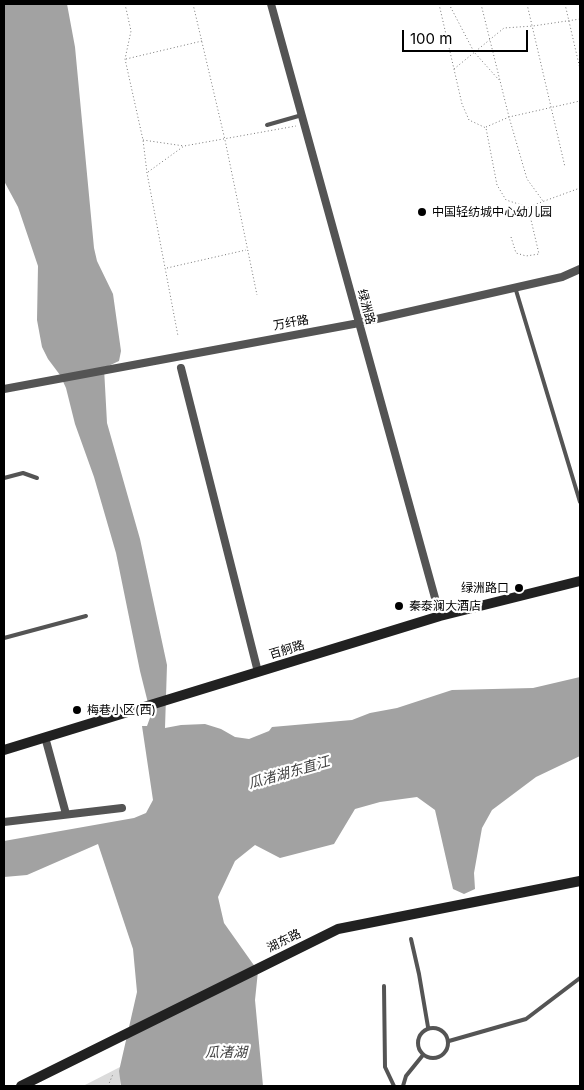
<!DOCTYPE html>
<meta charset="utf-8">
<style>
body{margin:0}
#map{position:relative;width:584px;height:1090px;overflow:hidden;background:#fff;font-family:Inter,sans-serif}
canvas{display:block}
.frame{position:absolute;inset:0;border:5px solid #000;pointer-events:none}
.scale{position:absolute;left:402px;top:30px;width:126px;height:22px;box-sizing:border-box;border:2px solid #000;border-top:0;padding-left:6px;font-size:15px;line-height:18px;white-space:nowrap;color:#000;-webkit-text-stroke:4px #fff;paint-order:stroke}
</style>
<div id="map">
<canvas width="584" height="1090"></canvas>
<div class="frame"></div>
<div class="scale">100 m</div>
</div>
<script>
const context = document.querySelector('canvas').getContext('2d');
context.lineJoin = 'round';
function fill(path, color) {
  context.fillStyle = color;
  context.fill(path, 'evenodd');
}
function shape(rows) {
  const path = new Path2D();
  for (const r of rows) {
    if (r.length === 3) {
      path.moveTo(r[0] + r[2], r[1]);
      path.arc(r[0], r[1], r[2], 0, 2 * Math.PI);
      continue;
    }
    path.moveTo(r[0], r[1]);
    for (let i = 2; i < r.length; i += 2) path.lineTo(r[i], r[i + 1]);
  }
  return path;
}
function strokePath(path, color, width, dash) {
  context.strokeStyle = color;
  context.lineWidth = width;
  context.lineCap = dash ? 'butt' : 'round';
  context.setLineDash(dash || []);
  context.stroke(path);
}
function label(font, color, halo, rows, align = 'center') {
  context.font = font + ' Inter,"Noto Sans SC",sans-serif';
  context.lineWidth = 4.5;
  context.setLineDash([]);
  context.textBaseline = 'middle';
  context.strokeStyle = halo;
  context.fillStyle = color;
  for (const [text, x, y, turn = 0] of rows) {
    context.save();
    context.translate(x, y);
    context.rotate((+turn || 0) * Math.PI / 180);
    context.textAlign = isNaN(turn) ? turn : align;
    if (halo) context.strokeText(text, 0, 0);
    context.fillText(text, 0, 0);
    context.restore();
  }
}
const green = shape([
 [122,1066,120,1086,83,1086]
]);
const water = shape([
 [4,4,67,4,75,47,94,248,97,261,113,294,121,351,119,361,104,368,107,423,140,539,167,665,165,728,181,725,205,724,221,729,235,737,249,739,269,731,272,727,352,720,370,713,397,708,452,690,533,688,580,677,580,756,536,777,492,810,482,828,474,873,475,889,464,894,453,889,435,810,417,797,380,802,355,809,334,844,280,858,255,845,235,861,218,897,224,923,258,971,255,1000,263,1086,121,1086,119,1071,137,992,133,949,98,844,27,875,4,877,4,841,134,818,146,813,153,800,142,726,147,726,151,715,140,671,116,553,94,477,75,424,66,388,60,375,48,359,42,347,37,320,38,266,18,207,4,181]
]);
const path = shape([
 [125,4,131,31,125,59,143,140,147,173,178,336],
 [193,4,225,140,257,295],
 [439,4,462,104,469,120,486,128,497,185,506,200,528,207],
 [449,4,474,52,499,80],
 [481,4,509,117,527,179,543,201],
 [527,4,565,167],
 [565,4,580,69],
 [126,59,202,41],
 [454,69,504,28,533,26,580,19],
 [486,127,509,117,580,101],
 [143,140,184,146],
 [148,172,184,146,296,126],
 [511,237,516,253,526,256,539,254,528,207,580,188],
 [167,268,246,250],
 [108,1086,113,1074]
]);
const lane = shape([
 [267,125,302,115],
 [515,287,580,502],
 [4,478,23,473,37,478],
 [4,638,86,616],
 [411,939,419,974,428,1027],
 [384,986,385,1067,394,1086],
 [433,1043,15],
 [449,1041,526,1019,580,978],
 [403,1086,406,1076,423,1055]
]);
const street = shape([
 [271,4,440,616],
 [181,368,258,672],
 [4,389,359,323,562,277,580,269],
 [45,737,66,814],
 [4,822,122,808]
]);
const secondary = shape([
 [4,750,440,616,580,581],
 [21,1086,338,929,580,881]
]);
const markers = [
 [422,212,5,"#000"],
 [519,588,5,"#000"],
 [399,606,5,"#000"],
 [77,710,5,"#000"]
];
const poiNames = [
 ["中国轻纺城中心幼儿园",432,212],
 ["绿洲路口",509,588,"right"],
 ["秦泰澜大酒店",409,606],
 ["梅巷小区(西)",87,710]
];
const streetNames = [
 ["绿洲路",366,307,75],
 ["万纤路",291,323,-10],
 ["百舸路",287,650,-17],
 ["湖东路",284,941,-26]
];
const waterNames = [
 ["瓜渚湖东直江",289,773,-16],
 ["瓜渚湖",226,1053]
];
fill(green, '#dbdbdb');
fill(water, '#a2a2a2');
strokePath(path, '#767676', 1, [1, 2.5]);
strokePath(lane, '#545454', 4);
strokePath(street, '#545454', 8);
strokePath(secondary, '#212121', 10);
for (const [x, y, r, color] of markers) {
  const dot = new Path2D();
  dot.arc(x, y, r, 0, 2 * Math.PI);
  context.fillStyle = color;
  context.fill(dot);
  strokePath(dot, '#fff', 2);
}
label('12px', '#000', '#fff', poiNames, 'left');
label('12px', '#000', '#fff', streetNames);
label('italic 14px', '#434343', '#fff', waterNames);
</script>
